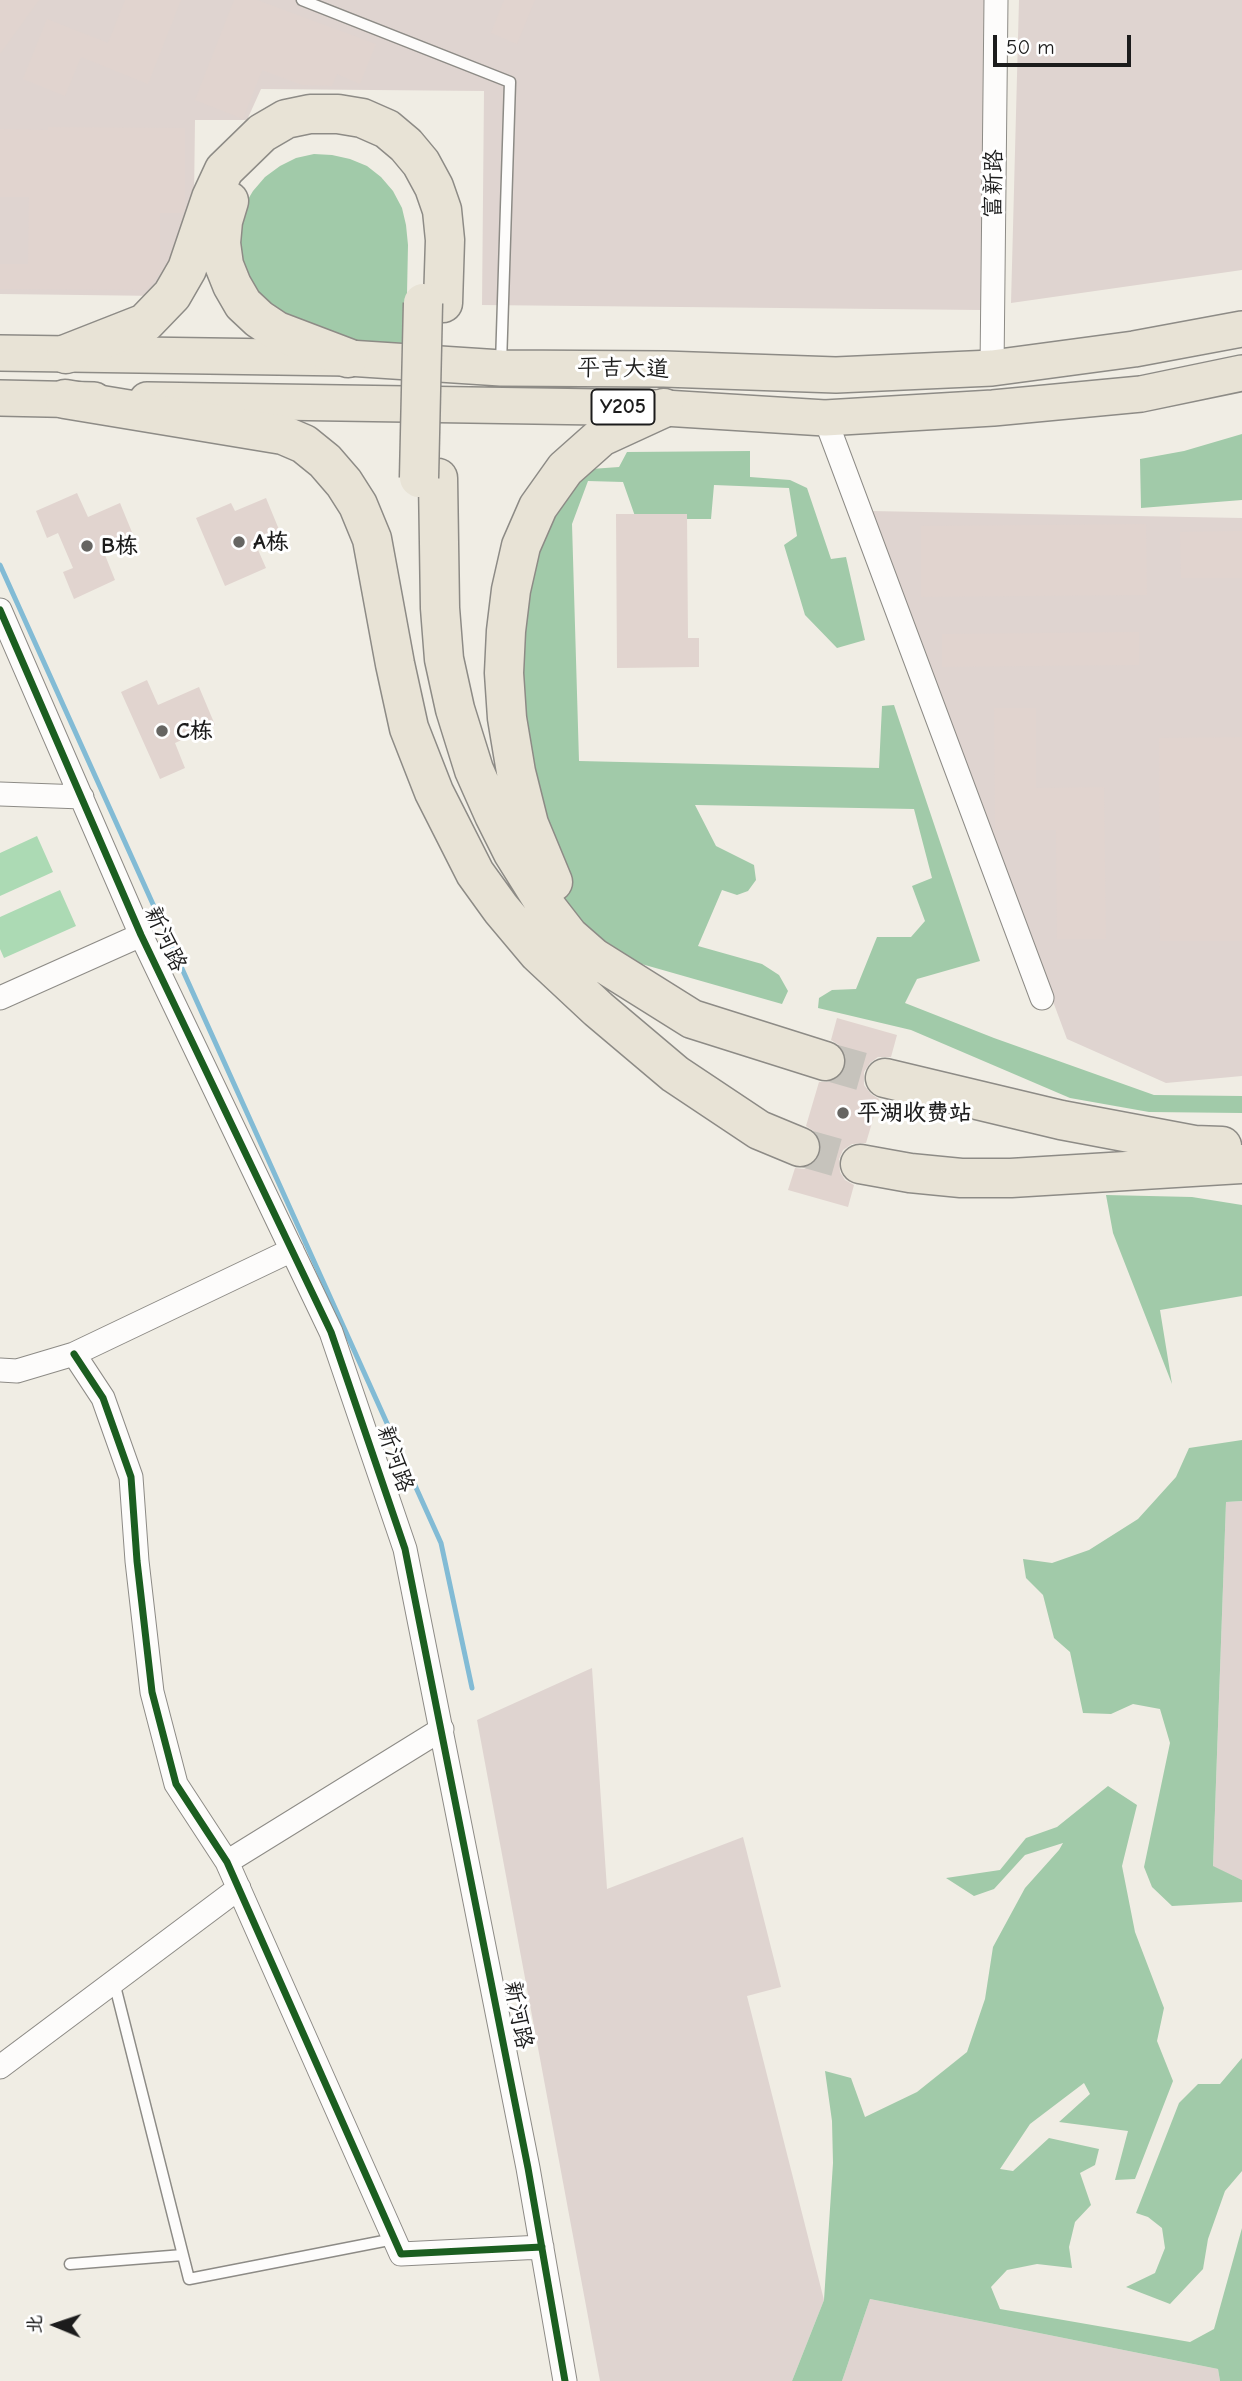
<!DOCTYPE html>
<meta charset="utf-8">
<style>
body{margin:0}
#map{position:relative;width:1242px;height:2381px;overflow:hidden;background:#f0ede4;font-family:"Comic Neue","LXGW WenKai TC",sans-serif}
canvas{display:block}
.north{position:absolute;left:21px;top:2290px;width:70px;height:70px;-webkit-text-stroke:5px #fff;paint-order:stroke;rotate:272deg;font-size:19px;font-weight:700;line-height:28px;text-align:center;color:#1c1c1c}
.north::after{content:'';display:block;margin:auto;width:24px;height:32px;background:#1c1c1c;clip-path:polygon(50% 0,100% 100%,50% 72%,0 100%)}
.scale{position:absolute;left:993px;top:35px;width:138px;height:32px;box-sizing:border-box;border:4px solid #1c1c1c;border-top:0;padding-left:9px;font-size:21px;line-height:24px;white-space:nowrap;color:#1c1c1c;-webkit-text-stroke:5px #fff;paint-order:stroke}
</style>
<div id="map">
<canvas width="1242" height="2381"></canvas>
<div class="north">北</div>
<div class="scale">50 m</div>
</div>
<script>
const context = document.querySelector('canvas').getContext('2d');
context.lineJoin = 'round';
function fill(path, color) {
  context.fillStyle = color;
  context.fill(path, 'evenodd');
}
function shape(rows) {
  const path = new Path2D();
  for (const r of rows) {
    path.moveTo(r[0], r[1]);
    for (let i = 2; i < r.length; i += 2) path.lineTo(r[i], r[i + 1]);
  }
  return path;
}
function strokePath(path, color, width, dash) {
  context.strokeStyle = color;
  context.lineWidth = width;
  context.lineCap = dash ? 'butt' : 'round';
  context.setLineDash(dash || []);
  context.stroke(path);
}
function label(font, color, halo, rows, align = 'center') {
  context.font = font + ' "Comic Neue","LXGW WenKai TC",sans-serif';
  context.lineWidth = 6;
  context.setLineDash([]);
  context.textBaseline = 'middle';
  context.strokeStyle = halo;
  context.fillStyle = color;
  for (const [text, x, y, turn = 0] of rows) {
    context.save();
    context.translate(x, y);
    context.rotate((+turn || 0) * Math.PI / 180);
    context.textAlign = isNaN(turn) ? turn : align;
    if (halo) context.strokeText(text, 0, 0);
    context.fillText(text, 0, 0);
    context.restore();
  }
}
const industrial = shape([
 [0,0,984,0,981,310,482,305,484,91,261,89,247,120,195,120,194,198,162,296,0,294],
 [1019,0,1242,0,1242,270,1011,303],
 [870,511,1242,518,1242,1076,1166,1083,1067,1039],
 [1242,1501,1242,1880,1213,1867,1226,1502],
 [592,1668,607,1889,743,1837,781,1987,747,1996,824,2300,792,2381,600,2381,477,1720],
 [870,2299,1218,2369,1220,2381,842,2381]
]);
const green = shape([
 [37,836,53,872,0,896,0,853],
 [60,890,76,926,4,958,0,949,0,917]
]);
const forest = shape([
 [314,154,332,155,350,159,367,166,381,177,393,191,402,208,406,225,408,245,406,343,354,342,284,316,269,306,246,278,238,242,244,206,253,191,265,177,280,166,296,158],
 [1242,434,1242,500,1141,508,1140,459,1184,451],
 [750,451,750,477,790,480,807,488,831,559,846,557,865,640,837,648,805,615,784,545,797,536,789,488,714,485,711,519,636,519,623,482,588,481,572,524,579,761,879,768,882,706,894,705,980,961,917,979,905,1003,994,1038,1154,1095,1242,1096,1242,1113,1149,1112,1070,1098,911,1030,818,1008,819,998,832,990,856,989,877,937,911,937,925,921,912,886,932,878,914,809,695,805,716,846,754,865,756,880,748,891,737,895,722,890,698,946,762,964,779,975,788,991,782,1004,638,963,605,950,552,892,501,613,577,470,619,467,627,452],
 [1106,1195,1192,1197,1242,1205,1242,1296,1160,1310,1172,1384,1113,1233],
 [1242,1440,1242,1501,1226,1502,1213,1866,1242,1880,1242,1902,1172,1906,1152,1887,1144,1867,1170,1743,1160,1709,1133,1704,1111,1714,1083,1713,1070,1652,1054,1638,1043,1595,1026,1578,1023,1559,1052,1563,1089,1550,1138,1519,1176,1477,1189,1448],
 [1108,1786,1137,1805,1122,1866,1135,1932,1164,2008,1157,2041,1173,2081,1135,2179,1115,2180,1128,2131,1059,2122,1090,2094,1084,2083,1030,2124,1000,2169,1013,2171,1049,2138,1099,2149,1095,2165,1080,2173,1091,2205,1075,2222,1069,2247,1072,2268,1037,2264,1007,2270,991,2287,1000,2309,1190,2342,1214,2329,1242,2228,1242,2381,1220,2381,1218,2369,870,2299,842,2381,792,2381,824,2300,833,2163,832,2121,825,2071,851,2078,865,2117,917,2092,967,2052,985,1999,993,1947,1025,1888,1059,1850,1063,1843,1025,1855,994,1889,974,1896,946,1878,1000,1870,1026,1838,1057,1827],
 [1242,2058,1242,2171,1225,2191,1208,2239,1203,2269,1170,2304,1126,2287,1155,2273,1165,2248,1162,2228,1148,2217,1136,2213,1179,2103,1198,2084,1220,2084]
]);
const stream = shape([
 [0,565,441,1543,472,1688]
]);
const building = shape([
 [0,0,39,0,0,54],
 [125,0,181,0,148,84,81,57,65,96,23,79,47,19,108,43],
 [234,0,257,0,376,44,360,84,337,74,332,86,302,85,262,70,243,119,195,100],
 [504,0,535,0,517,44,491,33],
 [48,127,185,128,185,208,183,213,160,213,160,273,146,290,0,289,0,264,28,264,29,197,0,197,0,129,48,130],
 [77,493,88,517,120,503,136,542,105,555,115,580,74,599,63,572,73,568,58,533,47,538,36,511],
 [266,498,280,532,255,543,266,568,225,586,196,518,231,503,235,511],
 [616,514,687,514,688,638,699,638,699,667,617,668],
 [1146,524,1147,595,921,597,921,526],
 [1242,531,1242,578,1181,578,1180,532],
 [1139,632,1139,665,942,667,942,634],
 [147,680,158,705,199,687,215,725,175,743,185,768,160,779,121,692],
 [994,708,1036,708,1036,788,1104,787,1106,939,1057,939,1056,830,995,830],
 [1242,737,1242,941,1160,941,1159,738],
 [837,1018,897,1035,891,1057,878,1057,870,1063,864,1072,864,1085,871,1094,879,1099,866,1143,852,1144,843,1150,839,1159,840,1172,845,1180,854,1185,848,1207,788,1190,795,1168,804,1169,813,1165,820,1155,822,1143,818,1134,806,1126,819,1082,830,1082,839,1078,846,1067,846,1057,842,1047,831,1040]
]);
const highwayTunnel = shape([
 [825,1061,885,1078],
 [800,1147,860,1164]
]);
const lane = shape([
 [302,0,510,82,501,364],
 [114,1982,189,2279,394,2239],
 [70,2264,183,2255]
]);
const street = shape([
 [992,368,996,0],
 [825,418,1042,998],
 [0,610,141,935,331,1332,405,1549,528,2168,565,2381],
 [0,794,82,797],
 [0,998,141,935],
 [74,1354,103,1398,131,1477,137,1561,152,1692,176,1784,227,1862,401,2254,542,2247],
 [0,1370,17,1371,74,1354,292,1250],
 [227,1862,442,1729],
 [0,2067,239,1888]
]);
const primary = shape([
 [0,353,348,358,501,368,664,369,836,375,992,368,1134,349,1242,329],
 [0,398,94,400],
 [147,400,664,408,825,418,993,408,1141,394,1242,373]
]);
const highway = shape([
 [229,201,223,221,221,243,224,265,232,285,243,304,259,319,277,331,348,358],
 [66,354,145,323,172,295,187,269,211,198,224,170,262,133,286,119,310,114,338,114,362,118,387,129,406,145,421,163,434,187,442,210,445,240,443,303],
 [65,399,283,435,304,444,325,461,344,483,358,505,372,539,395,664,409,728,434,792,475,873,501,909,538,953,598,1009,675,1074,759,1130,800,1147],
 [438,478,440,608,444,659,455,709,474,770,494,815,513,853,548,909,569,936,593,957,692,1019,825,1061],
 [553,882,529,824,516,772,507,718,504,673,506,631,511,590,521,546,538,507,565,469,601,437,664,408],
 [885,1078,1061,1120,1194,1145,1222,1146],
 [860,1164,910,1173,961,1178,1011,1178,1242,1164]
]);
const highwayBridge = shape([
 [419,478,423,303]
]);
const cycleway = shape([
 [0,610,141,935,331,1332,405,1549,528,2168,565,2381],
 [74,1354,103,1398,131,1477,137,1561,152,1692,176,1784,227,1862,401,2254,542,2247]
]);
const markers = [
 [239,542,7,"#666562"],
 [87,546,7,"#666562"],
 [162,731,7,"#666562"],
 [843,1113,7,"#666562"]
];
const shields = [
 [623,407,63]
];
const shieldNames = [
 ["Y205",623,407]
];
const streetNames = [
 ["富新路",994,184,-89],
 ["平吉大道",623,369,1],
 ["新河路",165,939,65],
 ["新河路",395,1459,71],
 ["新河路",518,2015,79]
];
const poiNames = [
 ["A栋",253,542],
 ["B栋",101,546],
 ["C栋",176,731],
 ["平湖收费站",857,1113]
];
fill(industrial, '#dfd4d0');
fill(green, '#acdab4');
fill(forest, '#a1caa9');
strokePath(stream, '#82bbd5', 5);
fill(building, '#e1d4cf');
strokePath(highwayTunnel, '#c6c3bc', 38, [38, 19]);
strokePath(lane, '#8d8b86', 13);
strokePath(street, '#8d8b86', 25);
strokePath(primary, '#8d8b86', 38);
strokePath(highway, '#8d8b86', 41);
strokePath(lane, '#fdfcfb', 10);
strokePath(street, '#fdfcfb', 23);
strokePath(primary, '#e8e3d6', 35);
strokePath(highway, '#e8e3d6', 38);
strokePath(highwayBridge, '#8d8b86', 41, []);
strokePath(highwayBridge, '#e8e3d6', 38);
strokePath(cycleway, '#1b5e20', 7);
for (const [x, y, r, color] of markers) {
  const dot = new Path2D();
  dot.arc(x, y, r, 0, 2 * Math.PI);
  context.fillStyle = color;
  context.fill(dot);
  strokePath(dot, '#fff', 2.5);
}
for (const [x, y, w] of shields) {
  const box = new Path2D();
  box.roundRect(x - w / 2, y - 17.5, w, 35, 5);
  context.fillStyle = '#fff';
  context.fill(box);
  strokePath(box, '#1c1c1c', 2);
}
label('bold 21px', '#1c1c1c', null, shieldNames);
label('23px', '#1c1c1c', '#fff', streetNames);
label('bold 23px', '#1c1c1c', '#fff', poiNames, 'left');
</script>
